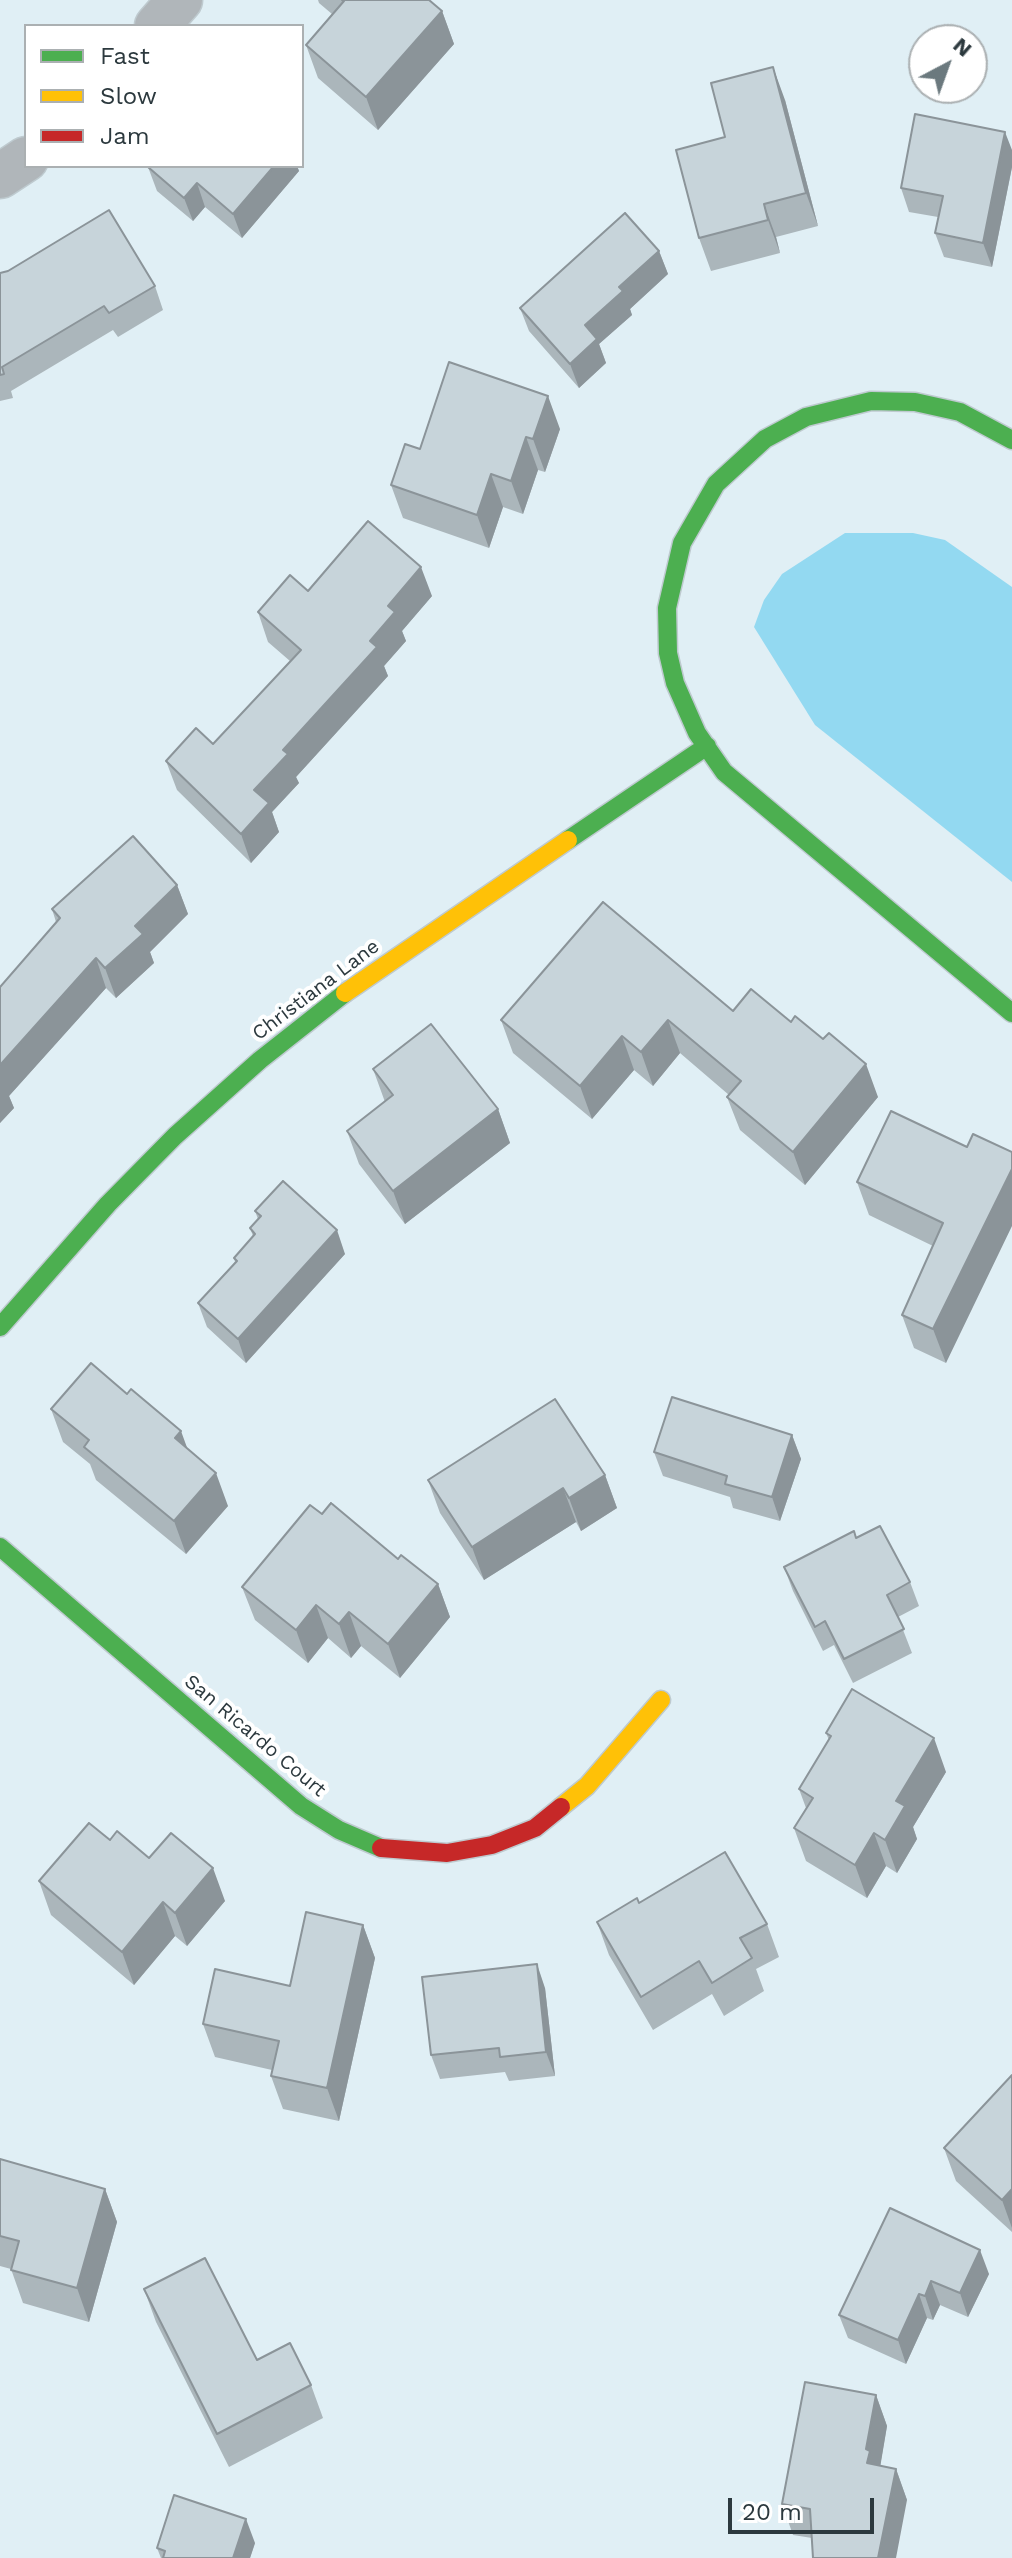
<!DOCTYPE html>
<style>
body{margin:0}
#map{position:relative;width:1012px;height:2558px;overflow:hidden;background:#e0eff5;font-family:"Work Sans",sans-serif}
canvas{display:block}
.legend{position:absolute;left:24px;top:24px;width:280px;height:144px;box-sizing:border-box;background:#fff;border:2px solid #abb0b2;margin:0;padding:10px 14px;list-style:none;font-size:24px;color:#2c393e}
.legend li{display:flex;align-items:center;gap:16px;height:40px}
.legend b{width:40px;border:2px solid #abb0b2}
.north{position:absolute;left:908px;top:24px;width:80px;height:80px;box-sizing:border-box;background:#fff;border:2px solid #abb0b2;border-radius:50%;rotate:41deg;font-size:22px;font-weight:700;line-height:32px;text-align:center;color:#2c393e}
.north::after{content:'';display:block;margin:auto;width:28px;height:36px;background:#6b797e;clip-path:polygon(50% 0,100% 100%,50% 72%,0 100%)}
.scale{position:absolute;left:728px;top:2498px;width:146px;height:36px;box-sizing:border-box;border:4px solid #2c393e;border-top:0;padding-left:10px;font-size:24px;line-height:28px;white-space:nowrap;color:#2c393e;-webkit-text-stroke:6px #fff;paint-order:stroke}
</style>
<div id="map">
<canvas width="1012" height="2558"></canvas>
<ul class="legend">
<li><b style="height:10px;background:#4caf50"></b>Fast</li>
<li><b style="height:10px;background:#ffc107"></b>Slow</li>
<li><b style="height:10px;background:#c62828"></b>Jam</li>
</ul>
<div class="north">N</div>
<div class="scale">20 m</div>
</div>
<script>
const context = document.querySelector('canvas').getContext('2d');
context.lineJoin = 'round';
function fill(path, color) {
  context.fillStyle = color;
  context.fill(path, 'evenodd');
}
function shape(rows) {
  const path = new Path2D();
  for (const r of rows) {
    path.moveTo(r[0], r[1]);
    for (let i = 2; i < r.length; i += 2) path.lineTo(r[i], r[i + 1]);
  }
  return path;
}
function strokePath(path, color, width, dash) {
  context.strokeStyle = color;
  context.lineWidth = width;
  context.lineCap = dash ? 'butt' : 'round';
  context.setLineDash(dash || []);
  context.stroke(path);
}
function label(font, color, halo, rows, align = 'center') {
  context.font = font + ' "Work Sans",sans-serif';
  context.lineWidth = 8;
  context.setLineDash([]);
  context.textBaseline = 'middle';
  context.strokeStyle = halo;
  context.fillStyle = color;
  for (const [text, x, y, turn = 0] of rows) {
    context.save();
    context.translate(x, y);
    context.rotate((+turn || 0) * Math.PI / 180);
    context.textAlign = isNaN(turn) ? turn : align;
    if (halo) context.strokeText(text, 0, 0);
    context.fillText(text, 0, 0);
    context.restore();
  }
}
const water = shape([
 [845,533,913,533,945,540,1012,587,1012,882,815,725,754,627,764,600,782,574]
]);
const street = shape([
 [157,26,180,0],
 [0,176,26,159]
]);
const fast = shape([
 [1012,440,960,412,915,402,871,401,806,417,765,439,716,484,682,543,667,608,668,653,675,683,697,733,724,772,1012,1013],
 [568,840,707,746],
 [0,1327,108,1204,175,1136,260,1060,345,993],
 [0,1547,301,1806,339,1830,381,1848]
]);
const slow = shape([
 [345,993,568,840],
 [561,1807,587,1786,661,1700]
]);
const jam = shape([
 [381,1848,447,1853,492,1845,535,1828,561,1807]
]);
const wall = shape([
 [318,0,429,0,442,11,454,44,378,130,318,78,306,45,332,14,319,3],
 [785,100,818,226,776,237,780,253,711,271,699,238,725,137],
 [1012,150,1012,167,992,267,944,257,935,233,938,217,909,212,901,188],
 [149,166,297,166,299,171,242,238,205,207,193,221,157,191,148,167],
 [659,251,668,274,630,309,632,315,599,344,606,363,579,388,529,331,520,308],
 [0,273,155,286,163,310,118,337,113,330,11,391,13,398,0,401],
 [560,429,545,472,538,470,523,514,503,507,489,548,403,518,391,485,420,449],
 [308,591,432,596,402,631,406,641,384,666,388,676,296,777,299,783,272,812,279,832,251,863,177,790,166,761,213,744,290,661,268,642,258,612],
 [177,885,188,914,150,952,154,963,116,998,106,988,9,1096,14,1108,0,1123,0,987,56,922,52,909],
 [733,1011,878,1097,805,1185,740,1130,727,1097,729,1095,680,1053,653,1086,634,1070,592,1119,513,1053,501,1020],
 [373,1069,498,1109,510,1143,405,1224,359,1164,347,1131,385,1102],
 [967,1147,946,1363,914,1348,902,1315,933,1246,869,1215,857,1182],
 [255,1211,345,1254,246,1363,207,1327,198,1303,235,1262,234,1258,253,1236,250,1228,258,1219],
 [51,1409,228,1506,186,1554,96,1480,90,1464,63,1442],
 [792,1435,801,1459,780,1521,733,1508,730,1497,663,1476,654,1452],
 [605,1475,617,1508,581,1531,576,1522,484,1580,440,1513,428,1480],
 [322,1514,398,1559,438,1584,450,1617,400,1678,361,1646,351,1658,328,1638,308,1663,255,1620,242,1587],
 [784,1567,910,1582,919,1606,898,1617,912,1653,853,1683,834,1645,823,1651,793,1591],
 [826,1733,946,1772,913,1827,917,1839,897,1873,886,1866,867,1898,806,1861,794,1828,806,1808,799,1789,829,1740],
 [110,1840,149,1858,225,1901,187,1946,175,1936,134,1985,51,1915,39,1881],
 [639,1903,767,1924,779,1957,756,1969,764,1991,724,2016,712,1994,653,2030,609,1955,597,1922],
 [363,1925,375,1958,339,2121,283,2109,271,2076,272,2070,215,2057,203,2024,290,1986],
 [545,1988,555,2076,509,2081,505,2072,440,2079,431,2055],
 [1012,2075,1012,2232,956,2181,944,2148],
 [0,2159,105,2189,117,2222,89,2322,23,2303,11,2269,0,2266],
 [890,2208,989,2274,968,2317,940,2305,933,2320,927,2318,906,2364,848,2338,839,2315],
 [144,2289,257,2360,311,2385,323,2418,229,2467,156,2322],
 [876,2395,887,2426,880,2466,896,2469,907,2500,812,2538,793,2535,782,2504],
 [255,2543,250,2558,161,2558,157,2548]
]);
const shadedWall = shape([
 [442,11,454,44,378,130,366,97],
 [773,67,785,100,818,226,806,193],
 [1005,132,1012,150,1012,167,992,267,983,243],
 [274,166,297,166,299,171,242,238,233,214],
 [197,183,205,207,193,221,184,198],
 [764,204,776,237,780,253,768,220],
 [659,251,668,274,630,309,632,315,599,344,606,363,579,388,570,364,585,325,619,287],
 [548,396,560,429,545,472,533,439],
 [526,437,538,470,523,514,511,481],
 [491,474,503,507,489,548,477,515],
 [421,567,432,596,402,631,406,641,384,666,388,676,296,777,299,783,272,812,279,832,251,863,241,834,254,790,283,750,370,641,388,606],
 [177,885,188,914,150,952,154,963,116,998,105,968,135,926],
 [96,958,106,988,9,1096,14,1108,0,1123,0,1065],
 [668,1020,680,1053,653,1086,641,1052],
 [622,1036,634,1070,592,1119,580,1086],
 [866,1064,878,1097,805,1185,793,1152],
 [498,1109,510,1143,405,1224,393,1191],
 [1012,1169,1012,1226,946,1363,933,1329],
 [337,1230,345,1254,246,1363,238,1339],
 [181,1431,193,1464,175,1438],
 [792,1435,801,1459,780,1521,772,1497],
 [216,1473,228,1506,186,1554,174,1521],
 [605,1475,617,1508,581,1531,569,1498],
 [563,1488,576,1522,484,1580,472,1547],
 [438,1584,450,1617,400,1678,388,1644],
 [316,1605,328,1638,308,1663,296,1630],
 [349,1612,361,1646,351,1658,339,1624],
 [934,1738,946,1772,913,1827,917,1839,897,1873,885,1840,896,1801],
 [874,1833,886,1866,867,1898,855,1865],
 [213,1868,225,1901,187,1946,175,1913],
 [163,1902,175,1936,134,1985,122,1952],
 [363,1925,375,1958,339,2121,327,2088],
 [537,1964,545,1988,555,2076,546,2052],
 [105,2189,117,2222,89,2322,77,2288],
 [1012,2189,1012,2228,1002,2200],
 [980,2250,989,2274,968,2317,960,2293],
 [931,2281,940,2305,933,2320,925,2296],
 [919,2294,927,2318,906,2364,898,2340],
 [876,2395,887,2426,879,2474,867,2463,866,2449],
 [896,2469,907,2500,896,2558,878,2558],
 [246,2519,255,2543,250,2558,233,2558]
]);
const building = shape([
 [342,0,429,0,442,11,366,97,306,45,344,1,342,0],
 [773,67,806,193,764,204,768,220,699,238,676,150,725,137,711,83,773,67],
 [915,114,1005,132,983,243,935,233,943,196,901,188,915,114],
 [149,166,274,166,233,214,197,183,184,198,148,167,149,166],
 [109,210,155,286,109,313,104,306,2,367,4,374,0,375,0,273,8,271,109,210],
 [625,213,659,251,619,287,623,291,585,325,597,339,570,364,520,308,625,213],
 [449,362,548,396,533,439,526,437,511,481,491,474,477,515,391,485,405,444,420,449,449,362],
 [368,521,421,567,388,606,395,612,370,641,377,647,283,750,288,754,254,790,269,803,241,834,166,761,196,728,213,744,301,650,258,612,290,575,308,591,368,521],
 [133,836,177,885,135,926,143,934,105,968,96,958,0,1065,0,987,60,918,52,909,133,836],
 [603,902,733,1011,751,989,791,1022,795,1016,823,1039,829,1033,866,1064,793,1152,727,1097,741,1081,668,1020,641,1052,622,1036,580,1086,501,1020,603,902],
 [431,1024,498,1109,393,1191,347,1131,393,1095,373,1069,431,1024],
 [891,1111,967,1147,973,1134,1012,1152,1012,1169,933,1329,902,1315,943,1223,857,1182,891,1111],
 [283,1181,337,1230,238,1339,198,1303,237,1261,234,1258,255,1234,250,1228,261,1216,255,1211,283,1181],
 [91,1363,127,1394,131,1389,181,1431,175,1438,216,1473,174,1521,84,1447,89,1440,51,1409,91,1363],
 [672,1397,792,1435,772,1497,725,1484,727,1476,654,1452,672,1397],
 [555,1399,605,1475,569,1498,563,1488,472,1547,428,1480,555,1399],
 [331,1503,398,1559,401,1555,438,1584,388,1644,349,1612,339,1624,316,1605,296,1630,242,1587,310,1505,322,1514,331,1503],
 [880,1526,910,1582,887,1595,904,1629,844,1659,825,1621,815,1627,784,1567,854,1531,856,1538,880,1526],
 [852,1689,934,1738,896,1801,905,1806,885,1840,874,1833,855,1865,794,1828,813,1798,799,1789,831,1736,826,1733,852,1689],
 [89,1823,110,1840,117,1831,149,1858,171,1833,213,1868,175,1913,163,1902,122,1952,39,1881,89,1823],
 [725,1852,767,1924,740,1938,752,1958,712,1983,699,1961,641,1997,597,1922,637,1898,639,1903,725,1852],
 [306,1912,363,1925,327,2088,271,2076,279,2041,203,2024,215,1969,290,1986,306,1912],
 [537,1964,546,2052,500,2057,499,2048,431,2055,422,1977,537,1964],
 [1012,2075,1012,2189,1002,2200,944,2148,1012,2075],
 [0,2159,105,2189,77,2288,11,2270,19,2241,0,2236,0,2159],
 [890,2208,980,2250,960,2293,931,2281,925,2296,919,2294,898,2340,839,2315,890,2208],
 [205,2258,257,2360,290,2343,311,2385,217,2434,144,2289,205,2258],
 [805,2382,876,2395,866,2449,870,2451,867,2463,896,2469,878,2558,813,2558,810,2509,782,2504,805,2382],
 [174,2495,246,2519,233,2558,163,2558,165,2551,157,2548,174,2495]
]);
const streetNames = [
 ["Christiana Lane",316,990,-37],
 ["San Ricardo Court",255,1736,40]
];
fill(water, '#93d9f1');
strokePath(street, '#becacf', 47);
strokePath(fast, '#becacf', 21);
strokePath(slow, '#becacf', 21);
strokePath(jam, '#becacf', 21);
strokePath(street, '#b0b6ba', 44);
strokePath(fast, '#4caf50', 18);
strokePath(slow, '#ffc107', 18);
strokePath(jam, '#c62828', 18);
fill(wall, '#abb6bb');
fill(shadedWall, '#8b9499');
fill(building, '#c7d4da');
strokePath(building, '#8b9499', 2);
label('20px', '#2c393e', '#fff', streetNames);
</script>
